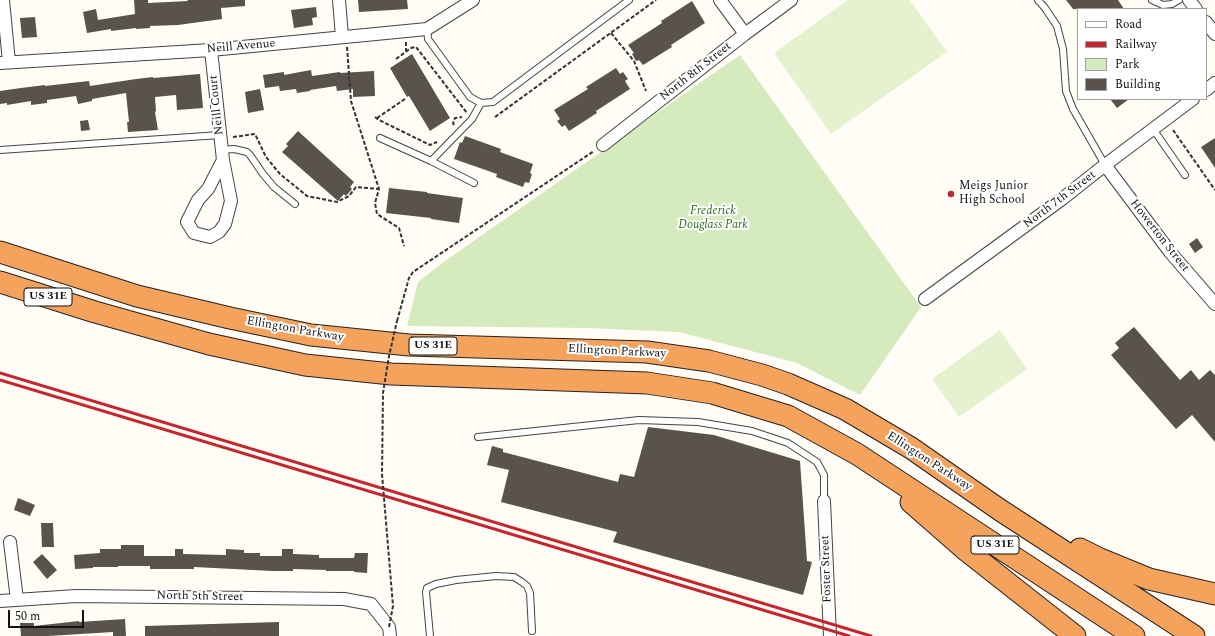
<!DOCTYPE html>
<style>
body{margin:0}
#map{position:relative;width:1215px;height:636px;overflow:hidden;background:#fffdf5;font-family:Spectral,serif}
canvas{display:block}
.legend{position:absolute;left:1077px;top:8px;width:130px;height:92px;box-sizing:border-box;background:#fff;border:1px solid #a0a0a0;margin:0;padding:5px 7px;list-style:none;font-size:12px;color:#111}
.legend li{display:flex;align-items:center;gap:8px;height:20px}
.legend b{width:20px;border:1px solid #a0a0a0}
.scale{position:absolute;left:8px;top:610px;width:76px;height:18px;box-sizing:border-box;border:2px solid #111;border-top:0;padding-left:5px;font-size:12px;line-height:14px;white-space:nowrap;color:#111;-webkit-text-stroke:3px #fff;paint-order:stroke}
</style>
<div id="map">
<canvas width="1215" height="636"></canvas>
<ul class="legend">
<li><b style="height:5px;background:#fff"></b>Road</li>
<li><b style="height:5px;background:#c4262e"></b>Railway</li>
<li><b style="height:11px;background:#d5ebbd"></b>Park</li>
<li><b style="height:11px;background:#5a524d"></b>Building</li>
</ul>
<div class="scale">50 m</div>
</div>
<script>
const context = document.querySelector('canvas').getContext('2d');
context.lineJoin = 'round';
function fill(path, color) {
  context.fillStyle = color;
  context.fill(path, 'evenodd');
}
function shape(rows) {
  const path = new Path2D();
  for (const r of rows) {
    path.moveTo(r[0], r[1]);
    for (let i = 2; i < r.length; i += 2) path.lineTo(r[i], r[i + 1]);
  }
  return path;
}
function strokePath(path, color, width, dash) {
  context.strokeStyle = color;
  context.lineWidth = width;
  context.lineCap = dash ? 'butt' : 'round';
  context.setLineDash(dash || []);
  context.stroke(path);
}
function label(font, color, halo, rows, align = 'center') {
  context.font = font + ' Spectral,serif';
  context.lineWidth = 4;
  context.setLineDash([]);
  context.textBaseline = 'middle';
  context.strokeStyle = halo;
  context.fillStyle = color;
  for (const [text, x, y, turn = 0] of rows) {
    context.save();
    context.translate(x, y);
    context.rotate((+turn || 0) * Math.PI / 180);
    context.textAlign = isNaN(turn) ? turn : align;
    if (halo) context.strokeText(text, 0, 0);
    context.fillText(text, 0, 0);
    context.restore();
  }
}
const green = shape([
 [740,55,921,307,860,395,797,363,679,332,588,328,407,326,418,282,445,261]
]);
const pitch = shape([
 [848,0,910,0,947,52,831,134,774,53],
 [1000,330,1027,369,959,417,932,379]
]);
const building = shape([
 [134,0,148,0,148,3,188,1,187,0,245,0,245,6,221,8,222,19,178,25,150,26,150,28,136,29,136,28,111,31,111,29,87,33,83,12,96,9,98,20,135,14],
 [358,0,407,0,408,9,359,12],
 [1066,0,1118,0,1124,9,1073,9],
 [692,1,705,23,671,45,672,47,643,65,639,60,636,61,632,54,634,53,628,45,662,23,661,21],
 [316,7,317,17,312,18,313,25,294,28,291,10],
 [35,17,37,37,22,38,20,18],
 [412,54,450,118,430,131,409,96,407,97,390,68],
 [616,68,620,74,623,72,628,79,625,81,630,89,596,111,597,113,569,131,565,125,562,127,557,121,560,119,554,110,588,89,586,87],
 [311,70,312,76,340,72,340,73,374,71,375,96,353,97,353,89,337,91,336,86,310,90,310,91,297,93,296,89,280,91,279,86,265,88,263,75,284,72,284,75],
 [200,74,203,108,177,110,176,95,155,97,156,111,155,112,158,130,128,132,127,122,129,122,126,93,92,99,92,101,78,104,76,96,47,100,47,103,31,105,31,101,7,105,7,103,0,104,0,91,21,88,45,85,45,86,89,81,90,86,136,79,153,77,153,78],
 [260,89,264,110,248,113,245,92],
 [1110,99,1129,99,1117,108],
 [88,120,90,130,81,131,80,121],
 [298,131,354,182,350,187,352,189,346,196,344,194,338,201,282,152,288,146,286,144],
 [465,136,501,149,500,152,533,164,530,173,532,174,529,183,525,182,523,187,496,177,497,174,454,159,460,142,462,143],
 [1215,138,1215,168,1201,147],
 [389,188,427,192,427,193,463,198,459,223,431,219,431,218,386,213],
 [1197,238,1203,247,1195,253,1189,244],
 [1134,327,1180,380,1191,370,1199,380,1210,370,1215,375,1215,442,1192,415,1176,429,1111,355,1119,348,1115,343],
 [648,427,714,435,800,461,807,561,812,562,803,595,613,542,617,532,501,502,509,470,487,465,492,446,503,449,503,452,618,482,620,474,634,477],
 [18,498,35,505,30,516,14,510],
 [41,523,53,523,54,547,42,547],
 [121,545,144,545,144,556,175,556,175,549,183,549,183,554,226,555,226,549,244,550,244,553,260,553,260,556,282,556,282,549,293,549,293,554,319,555,319,558,354,558,355,553,368,553,367,573,354,572,354,571,326,571,326,570,293,569,293,571,273,571,194,567,194,569,150,569,150,566,118,566,118,567,93,567,93,568,75,569,74,555,100,553,100,549,121,549],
 [42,554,57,570,47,579,33,562],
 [125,619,126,636,113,636,113,632,48,636,21,636,20,623,34,623,34,626,79,621,79,622],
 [279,622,279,636,145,636,145,626]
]);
const path = shape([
 [611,33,634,61,646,91],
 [406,42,406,51],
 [347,47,351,101,379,189,375,203,377,214,399,228,404,246],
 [396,59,411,48,416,47,467,113],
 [375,117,379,120,430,145,437,142],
 [495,117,656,0],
 [377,118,405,99],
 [454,125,453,123,455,118,462,117],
 [1173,130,1215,190],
 [233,137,255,134,266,157,280,174,307,196,337,202,349,196,356,187,379,189],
 [397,321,409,278,413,272,594,151]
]);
const service = shape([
 [1038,0,1045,8,1057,26,1063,49,1066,91,1073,109,1105,165],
 [1152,0,1163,5,1172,4,1179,0],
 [427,29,428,39,470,97,481,103,493,102,629,0],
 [1153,129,1185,175],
 [380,138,431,161,472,119,481,103],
 [0,150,220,135],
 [222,150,234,149,247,152,250,155,263,174,274,187,295,204],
 [431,161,474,183],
 [478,437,639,420,698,422,752,431,788,443,817,462,824,475,824,501],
 [430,636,426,592,427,588,436,584,456,580,496,576,514,577,522,582,527,586,530,593,532,631]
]);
const minor = shape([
 [3,0,9,62],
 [339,0,342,37],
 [720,0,745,34],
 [1189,0,1196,9],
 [1206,22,1215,34],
 [211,50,223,160,208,189,198,200,187,222,194,233,210,237,219,232,225,224,231,201,223,160],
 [0,63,211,50,427,29,473,0],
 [1206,90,1215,83],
 [603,145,745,34,791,0],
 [1105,165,1170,252,1215,304],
 [925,299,1062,199,1105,165,1193,99],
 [824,501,830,636],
 [10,542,17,600],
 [0,601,76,596,344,599,371,604,389,627,390,636]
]);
const motorway = shape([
 [0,252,137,296,230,318,311,335,409,345,647,352,709,361,762,375,788,384,845,409,911,448,1000,510,1194,636],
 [0,282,95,312,209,344,305,365,391,374,647,383,712,393,788,416,857,454,1134,636],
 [911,502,967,551,1075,636],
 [1080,549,1100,559,1149,579,1215,594]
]);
const rail = shape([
 [0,373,871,636],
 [0,380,849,636]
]);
const pathBridge = shape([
 [389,627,393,606,382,474,383,393,389,356,397,321]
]);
const markers = [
 [951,194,4,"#c4262e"]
];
const shields = [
 [48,297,48],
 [433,346,48],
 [995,545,48]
];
const shieldNames = [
 ["US 31E",48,297],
 ["US 31E",433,346],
 ["US 31E",995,545]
];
const streetNames = [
 ["Neill Avenue",241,47,-5],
 ["North 8th Street",696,72,-38],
 ["Neill Court",217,105,-96],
 ["North 7th Street",1060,200,-37],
 ["Howerton Street",1159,236,52],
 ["Ellington Parkway",295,330,10],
 ["Ellington Parkway",617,352,3],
 ["Ellington Parkway",929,462,33],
 ["Foster Street",827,569,-92],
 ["North 5th Street",200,597,1]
];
const poiNames = [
 ["Meigs Junior",959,187],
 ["High School",959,201]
];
const parkNames = [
 ["Frederick",713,212],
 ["Douglass Park",713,226]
];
fill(green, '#d5ebbd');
fill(pitch, '#e6f2cf');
fill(building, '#5a524d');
strokePath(service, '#444', 8);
strokePath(minor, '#444', 14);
strokePath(motorway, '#222', 23);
strokePath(path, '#333', 2, [4, 2]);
strokePath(service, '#fff', 6);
strokePath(minor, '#fff', 12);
strokePath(motorway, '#f5a25d', 21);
strokePath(rail, '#c4262e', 3);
strokePath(pathBridge, '#333', 2, [4, 2]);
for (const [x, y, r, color] of markers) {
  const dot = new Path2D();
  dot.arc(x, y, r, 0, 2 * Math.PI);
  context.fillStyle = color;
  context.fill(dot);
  strokePath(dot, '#fff', 1.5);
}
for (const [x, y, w] of shields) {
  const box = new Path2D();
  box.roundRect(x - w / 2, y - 9, w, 18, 3);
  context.fillStyle = '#fff';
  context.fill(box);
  strokePath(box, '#111', 1);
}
label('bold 11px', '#111', null, shieldNames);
label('12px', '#111', '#fff', streetNames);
label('12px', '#111', '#fff', poiNames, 'left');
label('italic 12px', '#2f6b1f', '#fff', parkNames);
</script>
